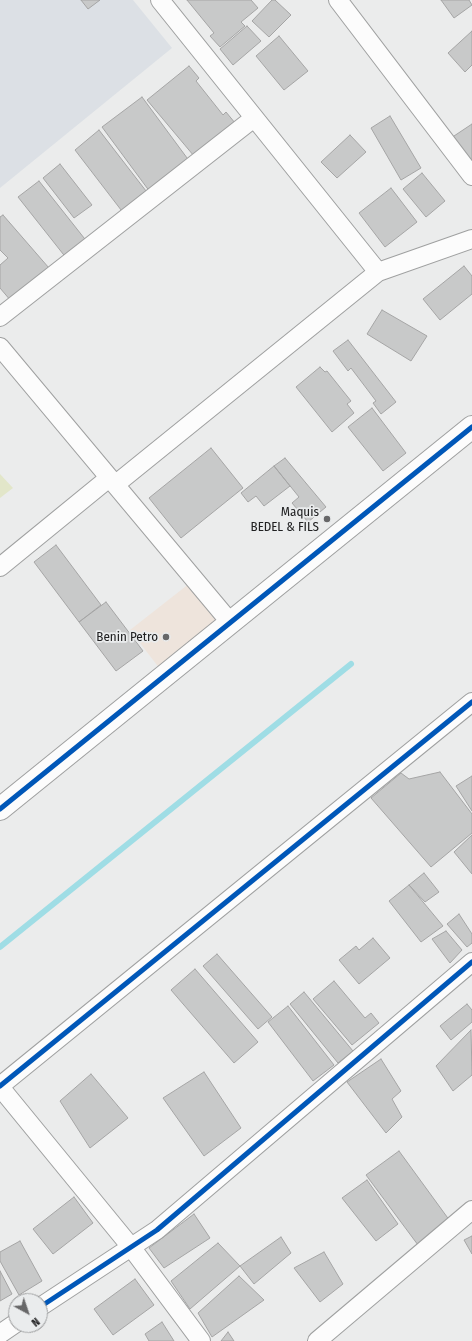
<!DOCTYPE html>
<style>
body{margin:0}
#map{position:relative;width:472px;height:1341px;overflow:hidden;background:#ebecec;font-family:"Fira Sans Condensed",sans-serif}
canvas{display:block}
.north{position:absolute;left:8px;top:1293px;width:40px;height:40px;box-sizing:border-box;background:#eaeced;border:1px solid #999a9b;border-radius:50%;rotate:140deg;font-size:11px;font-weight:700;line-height:16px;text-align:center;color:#202021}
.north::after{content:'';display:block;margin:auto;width:14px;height:18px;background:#676768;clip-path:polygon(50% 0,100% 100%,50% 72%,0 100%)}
</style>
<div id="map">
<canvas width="472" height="1341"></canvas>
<div class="north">N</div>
</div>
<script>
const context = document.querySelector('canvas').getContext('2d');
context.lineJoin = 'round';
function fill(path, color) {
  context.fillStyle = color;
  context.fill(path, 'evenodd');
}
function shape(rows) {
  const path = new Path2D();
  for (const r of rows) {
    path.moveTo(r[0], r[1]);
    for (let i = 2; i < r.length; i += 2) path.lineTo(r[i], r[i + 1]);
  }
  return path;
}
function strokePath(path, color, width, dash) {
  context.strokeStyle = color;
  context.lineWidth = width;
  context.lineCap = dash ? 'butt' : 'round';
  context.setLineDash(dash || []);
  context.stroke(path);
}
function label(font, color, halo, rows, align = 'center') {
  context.font = font + ' "Fira Sans Condensed",sans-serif';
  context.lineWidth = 3.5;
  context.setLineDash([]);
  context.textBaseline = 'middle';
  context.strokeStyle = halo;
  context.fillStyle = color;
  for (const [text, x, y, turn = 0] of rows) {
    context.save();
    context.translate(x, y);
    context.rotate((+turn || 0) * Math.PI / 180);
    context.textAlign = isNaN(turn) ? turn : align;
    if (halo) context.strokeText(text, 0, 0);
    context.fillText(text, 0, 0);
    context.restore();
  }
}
const commercial = shape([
 [190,583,220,621,160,669,130,630]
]);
const built = shape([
 [0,0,133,0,172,48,0,188]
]);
const green = shape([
 [0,474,13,488,0,498]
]);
const stream = shape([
 [0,947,351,664]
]);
const building = shape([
 [81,0,100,0,88,9,81,0],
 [187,0,251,0,258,8,241,22,245,26,220,47,210,36,214,33,187,0],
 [272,0,275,0,291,15,269,37,252,21,272,0],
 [441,0,469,0,472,5,454,18,441,0],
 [247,26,261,41,233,65,220,49,247,26],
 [472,31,472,65,465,72,448,53,472,31],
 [279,36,308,71,284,90,256,56,279,36],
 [189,66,199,78,196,81,223,115,226,112,240,129,199,162,147,100,189,66],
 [142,97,193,166,153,196,102,127,142,97],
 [390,116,421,168,401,180,371,128,390,116],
 [472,124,472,169,451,138,472,124],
 [99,130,153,200,128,219,75,150,99,130],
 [350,135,366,152,337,178,321,162,350,135],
 [60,164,92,205,74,218,43,178,60,164],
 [422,173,445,201,426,217,403,189,422,173],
 [39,181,92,248,71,264,18,197,39,181],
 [391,188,417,222,385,247,359,213,391,188],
 [3,215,49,268,11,301,0,288,0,265,8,258,0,250,0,217,3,215],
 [464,266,472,276,472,294,440,320,423,299,464,266],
 [382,310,427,336,411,361,367,334,382,310],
 [348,340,396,402,381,414,373,403,376,401,351,368,348,371,333,351,348,340],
 [320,367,325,372,327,371,351,401,347,404,354,413,332,432,296,387,320,367],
 [372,408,406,453,383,471,348,427,372,408],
 [211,448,243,488,181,538,149,498,211,448],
 [285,458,326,507,308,522,292,503,299,497,274,466,285,458],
 [274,466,290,486,264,506,256,496,248,502,241,493,274,466],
 [56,545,101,605,79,622,34,562,56,545],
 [106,602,143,651,116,671,79,622,106,602],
 [440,772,472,814,472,833,431,867,371,798,401,773,409,779,440,772],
 [472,776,472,811,456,786,472,776],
 [472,835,472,874,454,852,472,835],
 [424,873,439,892,425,902,409,885,424,873],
 [409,885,443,926,421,942,389,901,409,885],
 [459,914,472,934,472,943,467,947,447,924,459,914],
 [446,931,462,950,450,963,432,939,446,931],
 [373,938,390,958,359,984,339,960,356,946,359,950,373,938],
 [217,954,272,1017,258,1029,203,966,217,954],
 [195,969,258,1042,234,1063,171,990,195,969],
 [334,981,365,1018,371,1013,379,1023,352,1045,313,999,334,981],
 [304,992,353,1051,338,1063,290,1004,304,992],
 [467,1004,472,1010,472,1022,451,1040,440,1026,467,1004],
 [288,1006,334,1065,313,1081,268,1022,288,1006],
 [471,1030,472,1075,453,1091,436,1066,471,1030],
 [381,1059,401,1091,392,1099,402,1117,386,1133,347,1082,381,1059],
 [204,1072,241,1128,204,1156,163,1098,204,1072],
 [91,1074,128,1118,90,1148,60,1101,91,1074],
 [399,1151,450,1221,418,1245,366,1175,399,1151],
 [367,1180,398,1224,376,1241,342,1198,367,1180],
 [74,1197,93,1223,53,1254,33,1229,74,1197],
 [194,1214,210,1238,164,1268,149,1248,194,1214],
 [472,1236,472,1254,464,1240,472,1236],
 [281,1237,291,1253,254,1284,240,1266,281,1237],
 [20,1241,42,1281,19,1295,0,1261,0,1252,20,1241],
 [218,1243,240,1266,190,1309,171,1281,218,1243],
 [324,1252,343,1284,320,1302,294,1268,324,1252],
 [0,1271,12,1294,0,1301,0,1271],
 [239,1276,264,1300,212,1337,198,1313,239,1276],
 [135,1279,154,1305,113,1335,94,1309,135,1279],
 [162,1322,174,1341,149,1341,145,1334,162,1322],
 [228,1332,234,1341,221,1341,228,1332]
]);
const street = shape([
 [160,0,378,272],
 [338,0,472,176],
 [0,317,254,118],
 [0,347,230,622],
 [116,484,378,272,472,239],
 [0,567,109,478],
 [0,1086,472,702],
 [0,1087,131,1247,201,1341],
 [40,1307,157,1230,472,962],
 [0,1334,16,1323],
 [317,1341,472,1210]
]);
const secondary = shape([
 [0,809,472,427]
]);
const cycleway = shape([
 [0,809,472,427],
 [0,1086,472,702],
 [40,1307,157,1230,472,962]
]);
const markers = [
 [327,519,4,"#676768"],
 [166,637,4,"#676768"]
];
const poiNames = [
 ["Maquis",319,512],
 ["BEDEL & FILS",319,527],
 ["Benin Petro",158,637]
];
fill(commercial, '#eee4dc');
fill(built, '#dce0e5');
fill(green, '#e2e6c9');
strokePath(stream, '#9fdde5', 6);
fill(building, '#c8c9c9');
strokePath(building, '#a5a5a5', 1);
strokePath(street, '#9fa0a0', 20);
strokePath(secondary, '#9fa0a0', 24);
strokePath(street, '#fcfcfc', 18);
strokePath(secondary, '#fcfcfc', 22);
strokePath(cycleway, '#0057b8', 5);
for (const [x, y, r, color] of markers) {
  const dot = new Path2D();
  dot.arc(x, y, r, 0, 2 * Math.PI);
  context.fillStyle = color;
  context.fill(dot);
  strokePath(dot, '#eaeced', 1.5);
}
label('13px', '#202021', '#eaeced', poiNames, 'right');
</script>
